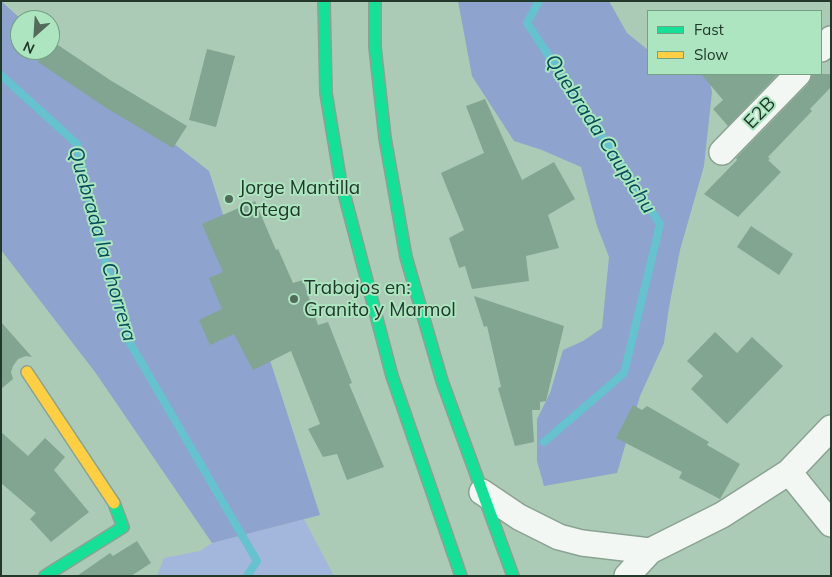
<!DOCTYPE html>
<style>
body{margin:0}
#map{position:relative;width:832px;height:577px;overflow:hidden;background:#accbb6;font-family:Mulish,sans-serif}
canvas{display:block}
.frame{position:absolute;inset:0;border:2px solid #21382a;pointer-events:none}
.legend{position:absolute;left:647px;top:10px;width:175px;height:65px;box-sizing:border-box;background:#ace5bf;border:1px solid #74a083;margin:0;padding:6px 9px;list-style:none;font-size:15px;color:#21382a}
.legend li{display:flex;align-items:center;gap:10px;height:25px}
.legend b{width:25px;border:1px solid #74a083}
.north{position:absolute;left:10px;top:10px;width:50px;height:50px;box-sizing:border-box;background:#ace5bf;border:1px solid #74a083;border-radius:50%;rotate:206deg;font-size:14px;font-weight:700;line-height:20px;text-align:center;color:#21382a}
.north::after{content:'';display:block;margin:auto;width:18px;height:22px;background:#526b5b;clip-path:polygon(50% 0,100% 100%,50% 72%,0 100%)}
</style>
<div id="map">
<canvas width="832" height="577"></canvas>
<div class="frame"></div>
<ul class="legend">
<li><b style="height:6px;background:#16e098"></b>Fast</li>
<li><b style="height:6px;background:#ffcf43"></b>Slow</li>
</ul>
<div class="north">N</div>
</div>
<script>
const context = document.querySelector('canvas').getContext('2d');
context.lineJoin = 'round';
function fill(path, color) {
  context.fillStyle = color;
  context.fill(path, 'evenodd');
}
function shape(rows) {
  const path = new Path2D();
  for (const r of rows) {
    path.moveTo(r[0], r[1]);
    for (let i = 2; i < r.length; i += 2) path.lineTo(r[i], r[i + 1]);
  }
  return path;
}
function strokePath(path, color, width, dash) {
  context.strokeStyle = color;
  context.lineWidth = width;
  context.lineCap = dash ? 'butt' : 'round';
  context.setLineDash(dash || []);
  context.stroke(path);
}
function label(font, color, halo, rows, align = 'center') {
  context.font = font + ' Mulish,sans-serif';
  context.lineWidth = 4;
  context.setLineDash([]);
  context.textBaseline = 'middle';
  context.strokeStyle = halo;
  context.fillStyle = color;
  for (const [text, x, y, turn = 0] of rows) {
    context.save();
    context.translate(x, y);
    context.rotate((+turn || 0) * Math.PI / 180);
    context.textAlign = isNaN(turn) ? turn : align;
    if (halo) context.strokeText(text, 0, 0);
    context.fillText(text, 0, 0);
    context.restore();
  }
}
const green = shape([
 [304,519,334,576,157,576,164,558,200,551,212,543]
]);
const forest = shape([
 [1,1,22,20,20,20,20,50,50,50,50,47,209,171,320,515,212,543,95,372,1,250],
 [458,1,609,1,627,33,648,50,648,74,708,74,712,92,704,166,680,250,669,307,664,343,640,396,617,473,544,486,537,461,537,419,550,393,563,350,583,341,602,328,609,257,597,226,581,167,542,150,514,141,472,76]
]);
const stream = shape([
 [539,1,527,23,660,224,624,373,544,442],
 [1,75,77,144,98,237,130,343,257,561,247,576]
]);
const building = shape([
 [52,41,110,80,187,126,173,148,105,107,38,62,46,50,50,50,50,44],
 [207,49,235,56,216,127,189,120],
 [701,74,778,74,728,126,713,109,723,100],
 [812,74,831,74,831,87,810,109,812,111,768,157,770,159,768,160,781,172,738,217,704,194,737,160,736,158,808,84],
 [485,99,522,180,554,162,575,199,548,215,559,248,526,256,529,281,472,289,465,266,459,268,449,238,464,230,441,173,484,153,466,106],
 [255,201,276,250,278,249,293,283,303,280,318,325,328,322,352,383,349,384,384,467,347,480,337,454,323,457,308,429,320,424,291,351,253,370,234,334,210,345,199,320,222,309,209,278,223,272,202,224],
 [751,226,793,254,779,275,737,247],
 [474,296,564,326,546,401,540,402,540,410,532,410,534,442,515,446,498,388,501,387,487,326,484,327],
 [1,322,32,357,26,356,18,359,13,366,11,372,13,379,1,389],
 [715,332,737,353,752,337,783,366,727,424,691,389,703,376,687,361],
 [633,405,642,410,647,406,709,442,707,445,740,464,720,499,679,478,682,472,616,438],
 [1,432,28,456,45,438,65,457,54,470,89,512,51,542,30,519,36,513,1,483],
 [137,541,151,563,131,576,77,576,110,553,113,556]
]);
const street = shape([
 [821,49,831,39],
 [722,152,798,74],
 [789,472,831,524],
 [482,492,519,517,559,537,582,543,650,551],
 [627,576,650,551,722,515,789,472,831,428]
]);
const fast = shape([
 [324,1,326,93,340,178,392,376,461,576],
 [375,1,375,47,385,138,406,257,442,381,513,576],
 [45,576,123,527,114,503]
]);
const slow = shape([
 [27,372,114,503]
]);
const markers = [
 [229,199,5,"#526b5b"],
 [294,299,5,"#526b5b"]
];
const streetNames = [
 ["E2B",760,113,-46]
];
const poiNames = [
 ["Jorge Mantilla",239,188],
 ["Ortega",239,210],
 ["Trabajos en:",304,288],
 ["Granito y Marmol",304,310]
];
const waterNames = [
 ["Quebrada Caupichu",600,134,57],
 ["Quebrada la Chorrera",102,244,74]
];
fill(green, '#a2b7db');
fill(forest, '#8ea3cd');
strokePath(stream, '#65c2ce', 8);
fill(building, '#81a590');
strokePath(street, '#8aa292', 28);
strokePath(fast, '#8aa292', 14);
strokePath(slow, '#8aa292', 14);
strokePath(street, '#f3f7f4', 25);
strokePath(fast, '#16e098', 11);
strokePath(slow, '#ffcf43', 11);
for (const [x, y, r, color] of markers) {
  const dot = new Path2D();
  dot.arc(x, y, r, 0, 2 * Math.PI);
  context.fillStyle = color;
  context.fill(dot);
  strokePath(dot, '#ace5bf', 2);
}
label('19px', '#21382a', '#ace5bf', streetNames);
label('19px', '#21382a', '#ace5bf', poiNames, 'left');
label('italic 20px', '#034d5b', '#ace5bf', waterNames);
</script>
